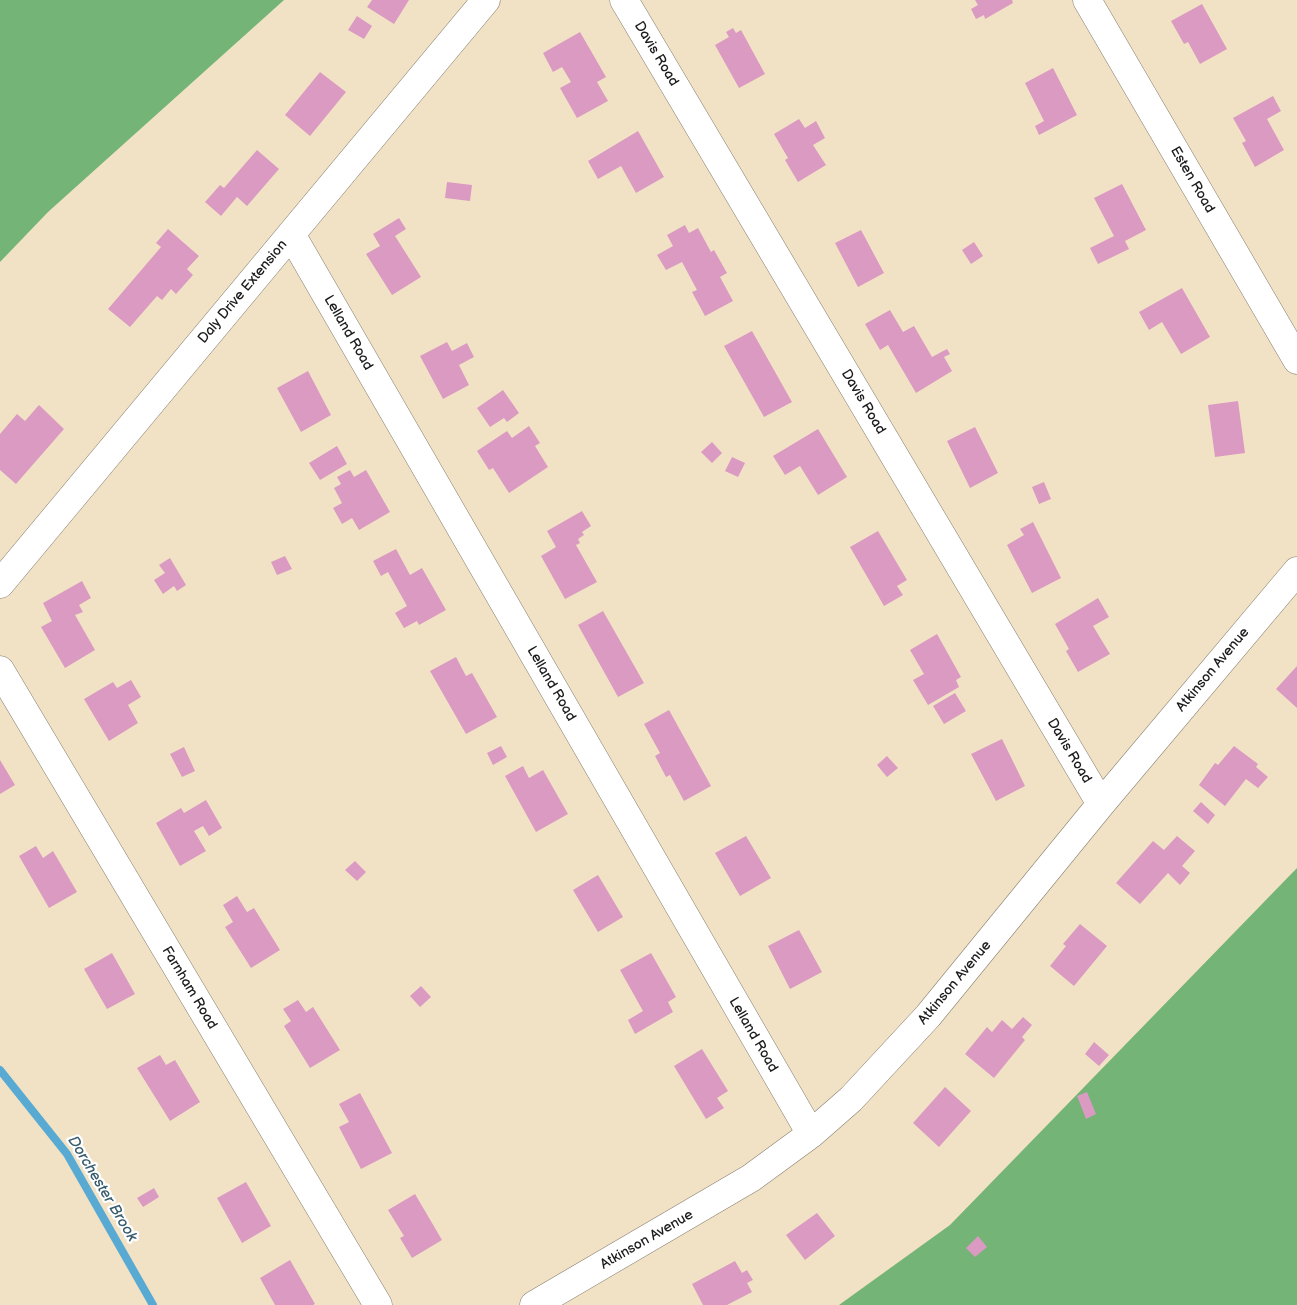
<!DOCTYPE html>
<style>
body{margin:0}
canvas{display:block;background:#f1e2c5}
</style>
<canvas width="1297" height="1305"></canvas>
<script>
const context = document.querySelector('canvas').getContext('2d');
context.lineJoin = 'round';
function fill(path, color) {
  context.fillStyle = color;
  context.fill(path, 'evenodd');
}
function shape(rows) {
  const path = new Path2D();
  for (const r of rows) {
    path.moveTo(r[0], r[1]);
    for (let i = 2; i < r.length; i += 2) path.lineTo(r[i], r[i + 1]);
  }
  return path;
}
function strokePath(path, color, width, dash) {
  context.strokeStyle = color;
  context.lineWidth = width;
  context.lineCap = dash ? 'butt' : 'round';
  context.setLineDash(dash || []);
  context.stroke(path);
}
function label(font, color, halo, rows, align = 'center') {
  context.font = font + ' "Balsamiq Sans",sans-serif';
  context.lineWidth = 4.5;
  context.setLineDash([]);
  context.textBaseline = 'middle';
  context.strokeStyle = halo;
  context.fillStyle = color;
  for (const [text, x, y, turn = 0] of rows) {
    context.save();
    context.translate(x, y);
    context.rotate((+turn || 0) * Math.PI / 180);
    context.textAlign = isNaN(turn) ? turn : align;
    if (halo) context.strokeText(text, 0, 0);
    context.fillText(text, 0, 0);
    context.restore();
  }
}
const forest = shape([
 [0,0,284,0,48,212,0,262],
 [1297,868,1297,1305,839,1305,950,1225]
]);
const stream = shape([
 [0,1070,67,1154,153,1305]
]);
const building = shape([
 [372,0,409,0,394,24,367,7],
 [975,0,1012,0,1013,3,985,19,984,15,976,19,971,9,978,5],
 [1202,4,1227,49,1200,64,1188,42,1184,44,1171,21],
 [357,16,372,26,364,39,348,30],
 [733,28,736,33,741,30,765,74,739,88,715,45,729,37,726,32],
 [580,32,606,77,597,82,608,101,577,118,560,88,571,82,562,67,553,72,543,53],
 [1053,68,1077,115,1039,135,1035,126,1044,121,1025,83],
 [320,72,346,92,310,136,285,115],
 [1273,96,1281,111,1267,119,1284,150,1255,167,1242,143,1246,141,1233,118],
 [799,119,805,128,816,121,825,138,813,145,826,165,798,182,785,160,788,158,774,134],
 [638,131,664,177,636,193,621,166,598,179,588,161],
 [257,150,279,169,247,206,237,197,221,216,205,202,220,185,224,188],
 [447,182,472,185,470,201,445,198],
 [1122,184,1146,230,1125,241,1129,249,1098,264,1090,248,1114,236,1094,198],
 [399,218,406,229,395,236,421,277,392,295,366,254,380,246,373,234],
 [685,225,689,233,698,228,711,252,714,250,727,273,720,277,733,301,705,316,692,292,697,290,682,262,666,270,657,255,673,246,667,235],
 [168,229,199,256,187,269,193,275,176,294,171,289,162,300,157,296,130,327,108,309,161,247,156,243],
 [861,230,884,273,858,287,835,243],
 [974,242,983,256,971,264,962,250],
 [1182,288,1210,337,1181,354,1162,322,1149,330,1139,312],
 [890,310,903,332,914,326,932,357,947,349,950,354,944,357,952,371,916,393,888,345,880,350,865,324],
 [752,331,792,402,764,417,724,346],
 [447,342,452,351,467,343,474,357,459,365,469,385,443,399,420,356],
 [308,371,331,415,301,432,277,388],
 [503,390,519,413,507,422,504,418,490,427,477,408],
 [1238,401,1245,453,1215,457,1208,405],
 [39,405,64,429,16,484,0,470,0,434,17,414,25,421],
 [529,426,540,443,535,446,548,467,509,493,493,468,489,470,477,451,507,431,512,438],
 [975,427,998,473,970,488,947,441],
 [818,429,847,477,818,495,800,466,785,475,773,456],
 [712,442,722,453,712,463,701,452],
 [337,446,347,464,320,480,309,463],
 [732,457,745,463,738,477,725,471],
 [350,470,354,477,366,470,390,512,359,530,352,518,342,524,333,508,342,503,334,488,341,484,337,477],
 [1044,482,1051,499,1039,504,1032,487],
 [582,511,591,526,582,532,584,535,578,539,580,543,576,545,597,582,565,599,541,556,556,547,547,531],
 [1033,522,1061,578,1032,593,1007,545,1024,535,1020,529],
 [878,531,907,580,897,586,903,595,884,606,850,547],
 [396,549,410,575,422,568,446,610,419,625,417,621,404,628,395,613,407,606,388,572,381,576,373,561],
 [285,556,292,569,277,575,271,562],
 [170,558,186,585,177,591,174,586,163,594,154,580,165,573,159,565],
 [82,581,91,598,79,605,83,612,75,615,95,650,65,668,41,627,52,621,43,603],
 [1098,598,1109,617,1093,626,1110,654,1078,672,1066,651,1069,649,1055,624],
 [603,611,644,683,618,697,578,625],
 [937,634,961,677,956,680,959,687,928,705,913,680,924,674,910,650],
 [456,657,466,676,472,673,497,717,466,734,430,671],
 [1297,666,1297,708,1276,689],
 [131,680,141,697,128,705,138,723,109,741,84,699,113,682,117,688],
 [955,693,966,711,944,724,933,706],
 [669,710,711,786,684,801,670,775,666,777,655,756,660,753,644,724],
 [1002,739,1025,786,996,801,971,754],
 [501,746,507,757,493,765,487,753],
 [1234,746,1258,764,1256,767,1268,777,1258,788,1246,779,1225,806,1199,785,1215,763,1218,765],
 [184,747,195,771,182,777,170,754],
 [887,756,898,768,887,777,877,765],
 [0,760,15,785,0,794],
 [523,766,529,778,543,770,568,814,536,832,505,776],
 [206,800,222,828,209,836,203,826,194,831,206,851,180,866,156,823,181,808,184,813],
 [1201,802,1215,815,1208,824,1193,811],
 [746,836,771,878,740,896,715,853],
 [1177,836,1195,851,1182,866,1190,873,1180,885,1168,873,1140,904,1116,883,1153,841,1164,850],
 [36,846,43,858,53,851,77,892,49,908,19,856],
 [355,861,366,872,357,881,345,870],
 [598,875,623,917,598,932,573,890],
 [237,896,247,912,254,908,280,950,251,968,225,927,233,922,223,905],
 [1080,924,1107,946,1074,986,1050,966,1066,946,1063,944],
 [799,930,822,972,790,989,768,946],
 [112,953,135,994,107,1009,84,969],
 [651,953,676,997,668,1002,673,1012,635,1034,628,1020,643,1011,620,970],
 [421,986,431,997,420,1007,410,996],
 [298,1000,306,1012,313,1007,340,1050,310,1068,284,1026,291,1021,283,1009],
 [1023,1017,1032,1025,1022,1037,1025,1040,994,1078,965,1054,987,1027,992,1032,1002,1020,1012,1029],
 [1094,1042,1109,1055,1099,1066,1085,1054],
 [702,1049,728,1091,717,1098,724,1108,706,1119,674,1066],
 [160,1055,166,1065,175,1060,200,1102,170,1121,137,1068],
 [945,1087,971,1111,939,1147,913,1123],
 [1087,1092,1096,1114,1086,1119,1077,1096],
 [360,1093,392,1153,361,1169,339,1127,349,1122,339,1104],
 [246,1182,271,1226,242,1243,217,1198],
 [154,1188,159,1197,143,1207,137,1198],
 [415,1194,442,1240,412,1258,400,1238,404,1236,388,1210],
 [817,1213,835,1236,805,1260,786,1235],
 [978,1236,987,1247,975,1257,966,1248],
 [290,1260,315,1304,313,1305,275,1305,260,1278],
 [735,1261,742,1273,747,1270,753,1280,747,1283,752,1292,727,1305,703,1305,692,1284]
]);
const minor = shape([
 [624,0,1101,804],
 [1087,0,1297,360],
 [291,234,811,1134],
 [0,584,486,0],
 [0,670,378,1305],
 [534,1305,751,1178,811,1134,851,1099,928,1016,1101,804,1297,571]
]);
const streetNames = [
 ["Davis Road",656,54,59],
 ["Esten Road",1192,180,60],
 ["Daly Drive Extension",243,292,-50],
 ["Lelland Road",348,333,60],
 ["Davis Road",863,402,59],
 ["Atkinson Avenue",1213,670,-50],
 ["Lelland Road",551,684,60],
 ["Davis Road",1069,751,59],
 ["Atkinson Avenue",955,983,-50],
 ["Farnham Road",189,988,59],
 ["Lelland Road",753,1035,60],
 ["Atkinson Avenue",647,1240,-30]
];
const waterNames = [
 ["Dorchester Brook",102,1189,59]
];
fill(forest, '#74b476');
strokePath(stream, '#58aad3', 8);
fill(building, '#db9ac1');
strokePath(minor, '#867f70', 29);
strokePath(minor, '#fff', 28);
label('14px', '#1c1c1c', '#fff', streetNames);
label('italic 15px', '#375c6e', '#fff', waterNames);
</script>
